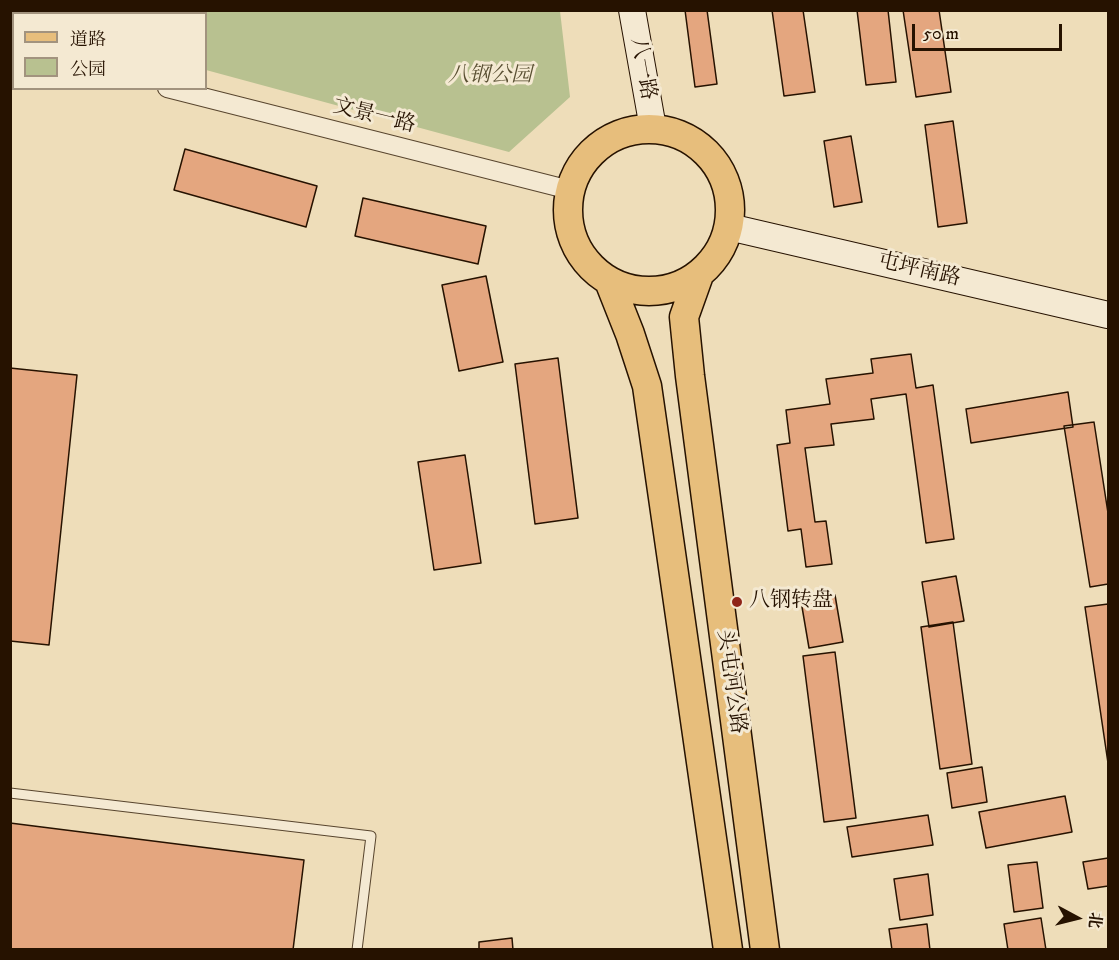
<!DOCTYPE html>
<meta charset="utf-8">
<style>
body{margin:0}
#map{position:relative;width:1119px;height:960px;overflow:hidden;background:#eeddb9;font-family:"IM FELL DW Pica","Noto Serif SC",serif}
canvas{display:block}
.frame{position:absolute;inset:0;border:12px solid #261200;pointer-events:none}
.legend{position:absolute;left:12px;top:12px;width:195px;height:78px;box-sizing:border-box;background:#f4e9d2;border:2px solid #a2937e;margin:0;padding:8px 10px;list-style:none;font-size:18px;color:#261200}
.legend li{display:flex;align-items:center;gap:12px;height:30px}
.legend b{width:30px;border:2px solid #a2937e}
.north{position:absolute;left:1047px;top:888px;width:60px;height:60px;-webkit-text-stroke:4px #f4e9d2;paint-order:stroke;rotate:97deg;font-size:16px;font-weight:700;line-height:24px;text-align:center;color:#261200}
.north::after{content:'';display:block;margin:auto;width:21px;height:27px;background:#261200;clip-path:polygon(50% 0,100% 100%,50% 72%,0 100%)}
.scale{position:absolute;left:912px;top:24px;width:150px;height:27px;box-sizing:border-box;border:3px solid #261200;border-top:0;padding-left:8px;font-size:18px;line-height:21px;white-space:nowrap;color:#261200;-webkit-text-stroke:4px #f4e9d2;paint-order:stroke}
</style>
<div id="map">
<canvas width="1119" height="960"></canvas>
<div class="frame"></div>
<ul class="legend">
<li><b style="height:8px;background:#e7be7c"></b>道路</li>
<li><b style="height:16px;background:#b8c190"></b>公园</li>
</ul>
<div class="north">北</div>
<div class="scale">50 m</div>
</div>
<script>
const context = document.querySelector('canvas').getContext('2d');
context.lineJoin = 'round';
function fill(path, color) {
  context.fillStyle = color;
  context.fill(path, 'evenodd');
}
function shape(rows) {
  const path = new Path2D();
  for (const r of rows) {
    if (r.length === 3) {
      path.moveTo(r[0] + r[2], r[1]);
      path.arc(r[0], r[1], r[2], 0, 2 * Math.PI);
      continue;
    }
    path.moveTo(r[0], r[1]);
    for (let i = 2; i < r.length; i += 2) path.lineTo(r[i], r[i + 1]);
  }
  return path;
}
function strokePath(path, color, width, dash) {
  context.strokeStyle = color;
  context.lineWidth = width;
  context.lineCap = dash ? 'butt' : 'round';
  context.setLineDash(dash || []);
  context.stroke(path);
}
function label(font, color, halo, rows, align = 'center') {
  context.font = font + ' "IM FELL DW Pica","Noto Serif SC",serif';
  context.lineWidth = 6;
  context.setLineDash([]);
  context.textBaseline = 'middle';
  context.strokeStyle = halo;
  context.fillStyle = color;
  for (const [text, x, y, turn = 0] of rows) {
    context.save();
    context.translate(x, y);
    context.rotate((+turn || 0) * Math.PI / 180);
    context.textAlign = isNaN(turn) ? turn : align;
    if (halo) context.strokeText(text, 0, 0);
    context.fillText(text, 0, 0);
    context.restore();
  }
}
const green = shape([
 [10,11,560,11,570,97,509,152,206,70,206,14,14,14,13,18,11,17]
]);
const building = shape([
 [685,10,707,10,717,84,695,87,685,10],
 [772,10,803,10,815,92,784,96,772,10],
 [857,10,888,10,896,82,866,85,857,10],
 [903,10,939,10,951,92,916,97,903,10],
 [953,121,967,223,938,227,925,125,953,121],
 [851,136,862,202,834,207,824,141,851,136],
 [185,149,317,186,306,227,174,190,185,149],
 [363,198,486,226,478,264,355,236,363,198],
 [486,276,503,362,459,371,442,285,486,276],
 [911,354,916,388,933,385,954,539,926,543,906,394,871,399,874,419,831,424,834,445,805,448,815,522,826,521,832,564,806,567,801,529,788,531,777,445,790,443,786,410,830,404,826,379,873,373,871,359,911,354],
 [558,358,578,518,535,524,515,364,558,358],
 [10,368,77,375,49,645,10,641,10,368],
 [1068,392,1073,427,971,443,966,409,1068,392],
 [1094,422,1108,513,1108,584,1090,587,1064,426,1094,422],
 [465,455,481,563,434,570,418,462,465,455],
 [956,576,964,621,929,627,922,582,956,576],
 [835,595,843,642,809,648,801,601,835,595],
 [1108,604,1108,763,1085,607,1108,604],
 [953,622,972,764,940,769,921,627,953,622],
 [835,652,856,818,824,822,803,656,835,652],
 [982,767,987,802,952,808,947,773,982,767],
 [1065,796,1072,832,986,848,979,812,1065,796],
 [928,815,933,845,852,857,847,827,928,815],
 [10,823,304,860,293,950,10,950,10,823],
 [1108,858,1108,886,1088,889,1083,862,1108,858],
 [1037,862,1043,908,1014,912,1008,865,1037,862],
 [928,874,933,915,900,920,894,879,928,874],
 [1041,918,1046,950,1008,950,1004,924,1041,918],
 [927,924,930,950,892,950,889,929,927,924],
 [512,938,513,950,479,950,479,942,512,938]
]);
const lane = shape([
 [10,793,371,836,357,950]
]);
const street = shape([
 [10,49,14,50],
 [167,88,570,190]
]);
const secondary = shape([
 [632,10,653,128],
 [729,227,1108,315]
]);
const primary = shape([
 [649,210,81],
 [699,275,684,317,690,376,765,950],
 [609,281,630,334,647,386,728,950]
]);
const markers = [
 [737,602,6,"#8f2418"]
];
const streetNames = [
 ["八一路",642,69,80],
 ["文景一路",374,117,14],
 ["屯坪南路",919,271,13],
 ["头屯河公路",730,682,82]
];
const parkNames = [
 ["八钢公园",490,77]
];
const poiNames = [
 ["八钢转盘",749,602]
];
fill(green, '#b8c190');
fill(building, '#e4a67f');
strokePath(building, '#261200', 1.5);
strokePath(lane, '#58452e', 11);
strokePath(street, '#58452e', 20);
strokePath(secondary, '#261200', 28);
strokePath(primary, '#261200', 31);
strokePath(lane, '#f4e9d2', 9);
strokePath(street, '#f4e9d2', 18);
strokePath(secondary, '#f4e9d2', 26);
strokePath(primary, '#e7be7c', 28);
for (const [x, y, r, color] of markers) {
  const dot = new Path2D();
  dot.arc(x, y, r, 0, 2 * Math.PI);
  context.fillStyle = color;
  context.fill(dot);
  strokePath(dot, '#f4e9d2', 2);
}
label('21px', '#261200', '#f4e9d2', streetNames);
label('italic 21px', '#594f32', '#f4e9d2', parkNames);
label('21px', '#261200', '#f4e9d2', poiNames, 'left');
</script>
